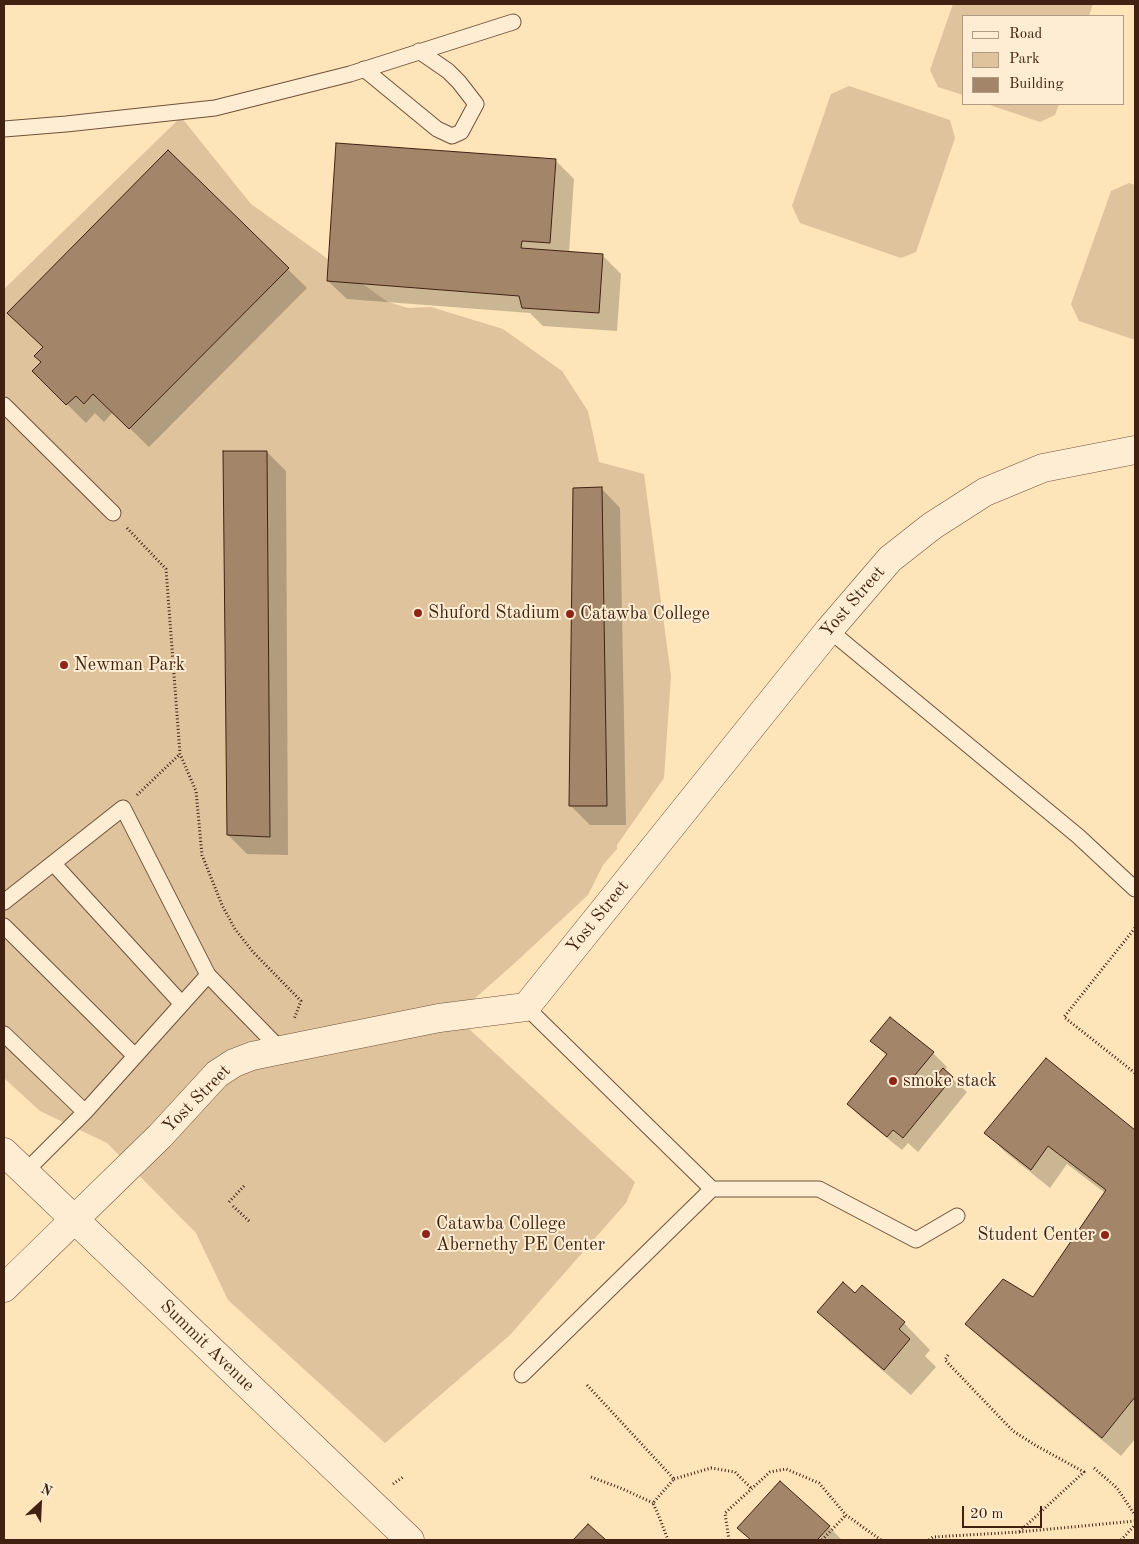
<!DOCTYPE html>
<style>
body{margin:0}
#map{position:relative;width:1139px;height:1544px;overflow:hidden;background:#fee4b9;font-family:"Old Standard TT",serif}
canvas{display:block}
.frame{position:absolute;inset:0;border:5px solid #402112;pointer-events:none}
.legend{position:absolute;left:962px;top:15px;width:162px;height:90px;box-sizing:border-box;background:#feedd2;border:1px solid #b29b85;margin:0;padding:6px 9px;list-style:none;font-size:15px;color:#402112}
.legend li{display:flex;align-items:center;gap:10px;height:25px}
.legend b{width:25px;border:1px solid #b29b85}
.north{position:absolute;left:15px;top:1479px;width:50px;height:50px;-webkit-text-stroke:4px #feedd2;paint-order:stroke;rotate:25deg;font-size:14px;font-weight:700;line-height:20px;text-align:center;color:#402112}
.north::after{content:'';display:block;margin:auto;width:18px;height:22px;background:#402112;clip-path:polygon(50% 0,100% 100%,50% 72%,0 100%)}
.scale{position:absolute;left:962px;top:1506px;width:80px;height:22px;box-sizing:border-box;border:2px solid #402112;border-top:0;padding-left:6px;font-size:15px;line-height:18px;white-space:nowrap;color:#402112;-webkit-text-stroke:4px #feedd2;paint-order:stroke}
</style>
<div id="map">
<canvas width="1139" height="1544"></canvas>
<div class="frame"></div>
<ul class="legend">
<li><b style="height:6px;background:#feedd2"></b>Road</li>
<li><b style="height:14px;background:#dec39d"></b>Park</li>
<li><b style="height:14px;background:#a38669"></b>Building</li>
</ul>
<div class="north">N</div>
<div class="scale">20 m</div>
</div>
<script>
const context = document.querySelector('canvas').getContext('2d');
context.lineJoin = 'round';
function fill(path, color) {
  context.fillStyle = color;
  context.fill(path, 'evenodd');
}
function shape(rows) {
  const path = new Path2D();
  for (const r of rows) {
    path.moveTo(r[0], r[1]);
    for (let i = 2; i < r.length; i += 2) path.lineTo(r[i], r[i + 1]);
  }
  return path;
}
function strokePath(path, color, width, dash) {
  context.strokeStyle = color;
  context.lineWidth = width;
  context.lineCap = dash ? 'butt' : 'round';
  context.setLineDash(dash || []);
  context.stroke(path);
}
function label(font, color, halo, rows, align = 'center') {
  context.font = font + ' "Old Standard TT",serif';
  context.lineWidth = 4;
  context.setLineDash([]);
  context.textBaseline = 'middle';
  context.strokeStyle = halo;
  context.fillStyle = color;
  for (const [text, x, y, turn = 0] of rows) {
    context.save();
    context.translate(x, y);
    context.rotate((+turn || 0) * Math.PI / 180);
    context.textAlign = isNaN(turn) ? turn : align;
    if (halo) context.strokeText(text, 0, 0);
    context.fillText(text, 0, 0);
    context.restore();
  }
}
const green = shape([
 [953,4,1093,4,1089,16,963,16,963,95,938,87,930,70],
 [849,86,950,120,955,138,916,252,901,258,800,223,792,206,831,94],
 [987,104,1059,104,1055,115,1040,122],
 [181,117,251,204,388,302,408,308,431,307,503,329,562,371,588,411,599,462,644,474,671,676,664,778,617,845,617,849,603,865,588,895,517,961,455,1016,635,1182,626,1203,510,1335,385,1443,228,1300,196,1233,107,1143,40,1111,4,1078,4,289],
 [1129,183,1135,185,1135,340,1079,321,1071,304,1111,191]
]);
const shadow = shape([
 [168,152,307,288,149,447,113,412,104,422,95,413,86,423,34,371,42,363,44,348],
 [555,160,574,179,569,253,602,255,621,274,617,331,543,326,530,313,347,299,328,281],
 [267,452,286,471,288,855,247,854,228,835],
 [602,489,620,508,626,825,590,825,571,806],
 [872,1041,933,1053,947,1067,944,1071,967,1092,918,1152,908,1143,902,1150,862,1118,848,1104,887,1056],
 [1046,1060,1135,1132,1135,1439,1121,1456,986,1343,967,1324,1033,1299,1105,1193,1067,1164,1050,1188,1004,1151,986,1132],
 [855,1295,904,1323,930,1350,925,1356,936,1367,911,1395,845,1338,819,1312],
 [829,1527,842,1540,751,1540,739,1528]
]);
const building = shape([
 [336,143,556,159,550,243,522,241,521,248,603,254,599,313,522,308,519,296,327,281,336,143],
 [168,150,289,268,129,429,93,394,84,404,76,396,66,405,32,371,41,362,34,356,43,347,7,313,168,150],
 [223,451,267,451,270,837,227,835,223,451],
 [602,487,607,806,569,806,573,488,602,487],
 [890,1017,934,1052,915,1075,928,1086,943,1068,953,1077,903,1138,893,1130,887,1137,847,1104,887,1054,870,1041,890,1017],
 [1046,1058,1135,1130,1135,1397,1102,1438,965,1324,1003,1279,1033,1297,1106,1190,1048,1146,1031,1170,984,1133,1046,1058],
 [843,1282,855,1293,862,1285,905,1322,899,1329,910,1339,884,1370,817,1312,843,1282],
 [780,1481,830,1526,817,1540,751,1540,737,1528,780,1481],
 [588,1524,606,1540,573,1540,588,1524]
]);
const path = shape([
 [127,528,166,569,180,754,196,791,202,855,222,905,235,929,253,952,301,1001,294,1019],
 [137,795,180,754],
 [1135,928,1064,1017,1135,1073],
 [229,1202,245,1185],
 [233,1206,250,1222],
 [948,1355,945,1360,1013,1431,1035,1445,1084,1472,1019,1532],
 [587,1385,674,1479,653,1503,660,1519,668,1540],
 [1094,1468,1117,1488,1135,1515],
 [591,1477,623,1489,653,1503],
 [674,1479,711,1468,735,1472,751,1488],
 [393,1484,403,1477],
 [729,1540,725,1513,770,1472,786,1469,819,1483,846,1515,881,1540],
 [822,1540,846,1515],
 [929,1540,933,1537,1019,1532,1135,1521],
 [1121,1540,1135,1525]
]);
const lane = shape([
 [364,69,437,129,452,136,461,132,476,104,459,82,448,71,419,51],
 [4,129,66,124,215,108,350,74,513,22],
 [4,405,113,513],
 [829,630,1078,836,1135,889],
 [53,863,182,1004],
 [4,902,123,808,208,975],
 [4,926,135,1056],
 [4,1034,85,1112],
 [25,1172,85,1112,208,975,281,1050],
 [712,1189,819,1189,916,1240,957,1216],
 [522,1375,712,1189,526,1007]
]);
const street = shape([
 [4,1152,410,1540],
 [4,1288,160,1136,217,1074,234,1063,252,1056,281,1050,439,1018,526,1007,829,630,890,559,932,526,985,492,1043,468,1135,450]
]);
const markers = [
 [418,613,5,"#8f2418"],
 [570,614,5,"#8f2418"],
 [64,665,5,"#8f2418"],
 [893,1081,5,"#8f2418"],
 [426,1234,5,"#8f2418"],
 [1105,1235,5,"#8f2418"]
];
const streetNames = [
 ["Yost Street",853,602,-49],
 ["Yost Street",598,917,-51],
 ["Yost Street",197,1099,-45],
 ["Summit Avenue",207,1346,44]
];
const poiNames = [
 ["Shuford Stadium",428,613],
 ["Catawba College",580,614],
 ["Newman Park",74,665],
 ["smoke stack",903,1081],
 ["Catawba College",436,1224],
 ["Abernethy PE Center",436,1245],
 ["Student Center",1095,1235,"right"]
];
fill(green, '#dec39d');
fill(shadow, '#0003');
fill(building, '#a38669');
strokePath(building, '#402112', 1);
strokePath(lane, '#70523c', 17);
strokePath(street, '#70523c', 29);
strokePath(path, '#402112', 3, [1, 2.5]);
strokePath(lane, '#feedd2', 15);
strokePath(street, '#feedd2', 28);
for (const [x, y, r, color] of markers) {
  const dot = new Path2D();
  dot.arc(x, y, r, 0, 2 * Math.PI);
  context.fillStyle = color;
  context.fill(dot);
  strokePath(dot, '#feedd2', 2);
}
label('18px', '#402112', '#feedd2', streetNames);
label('18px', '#402112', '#feedd2', poiNames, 'left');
</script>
